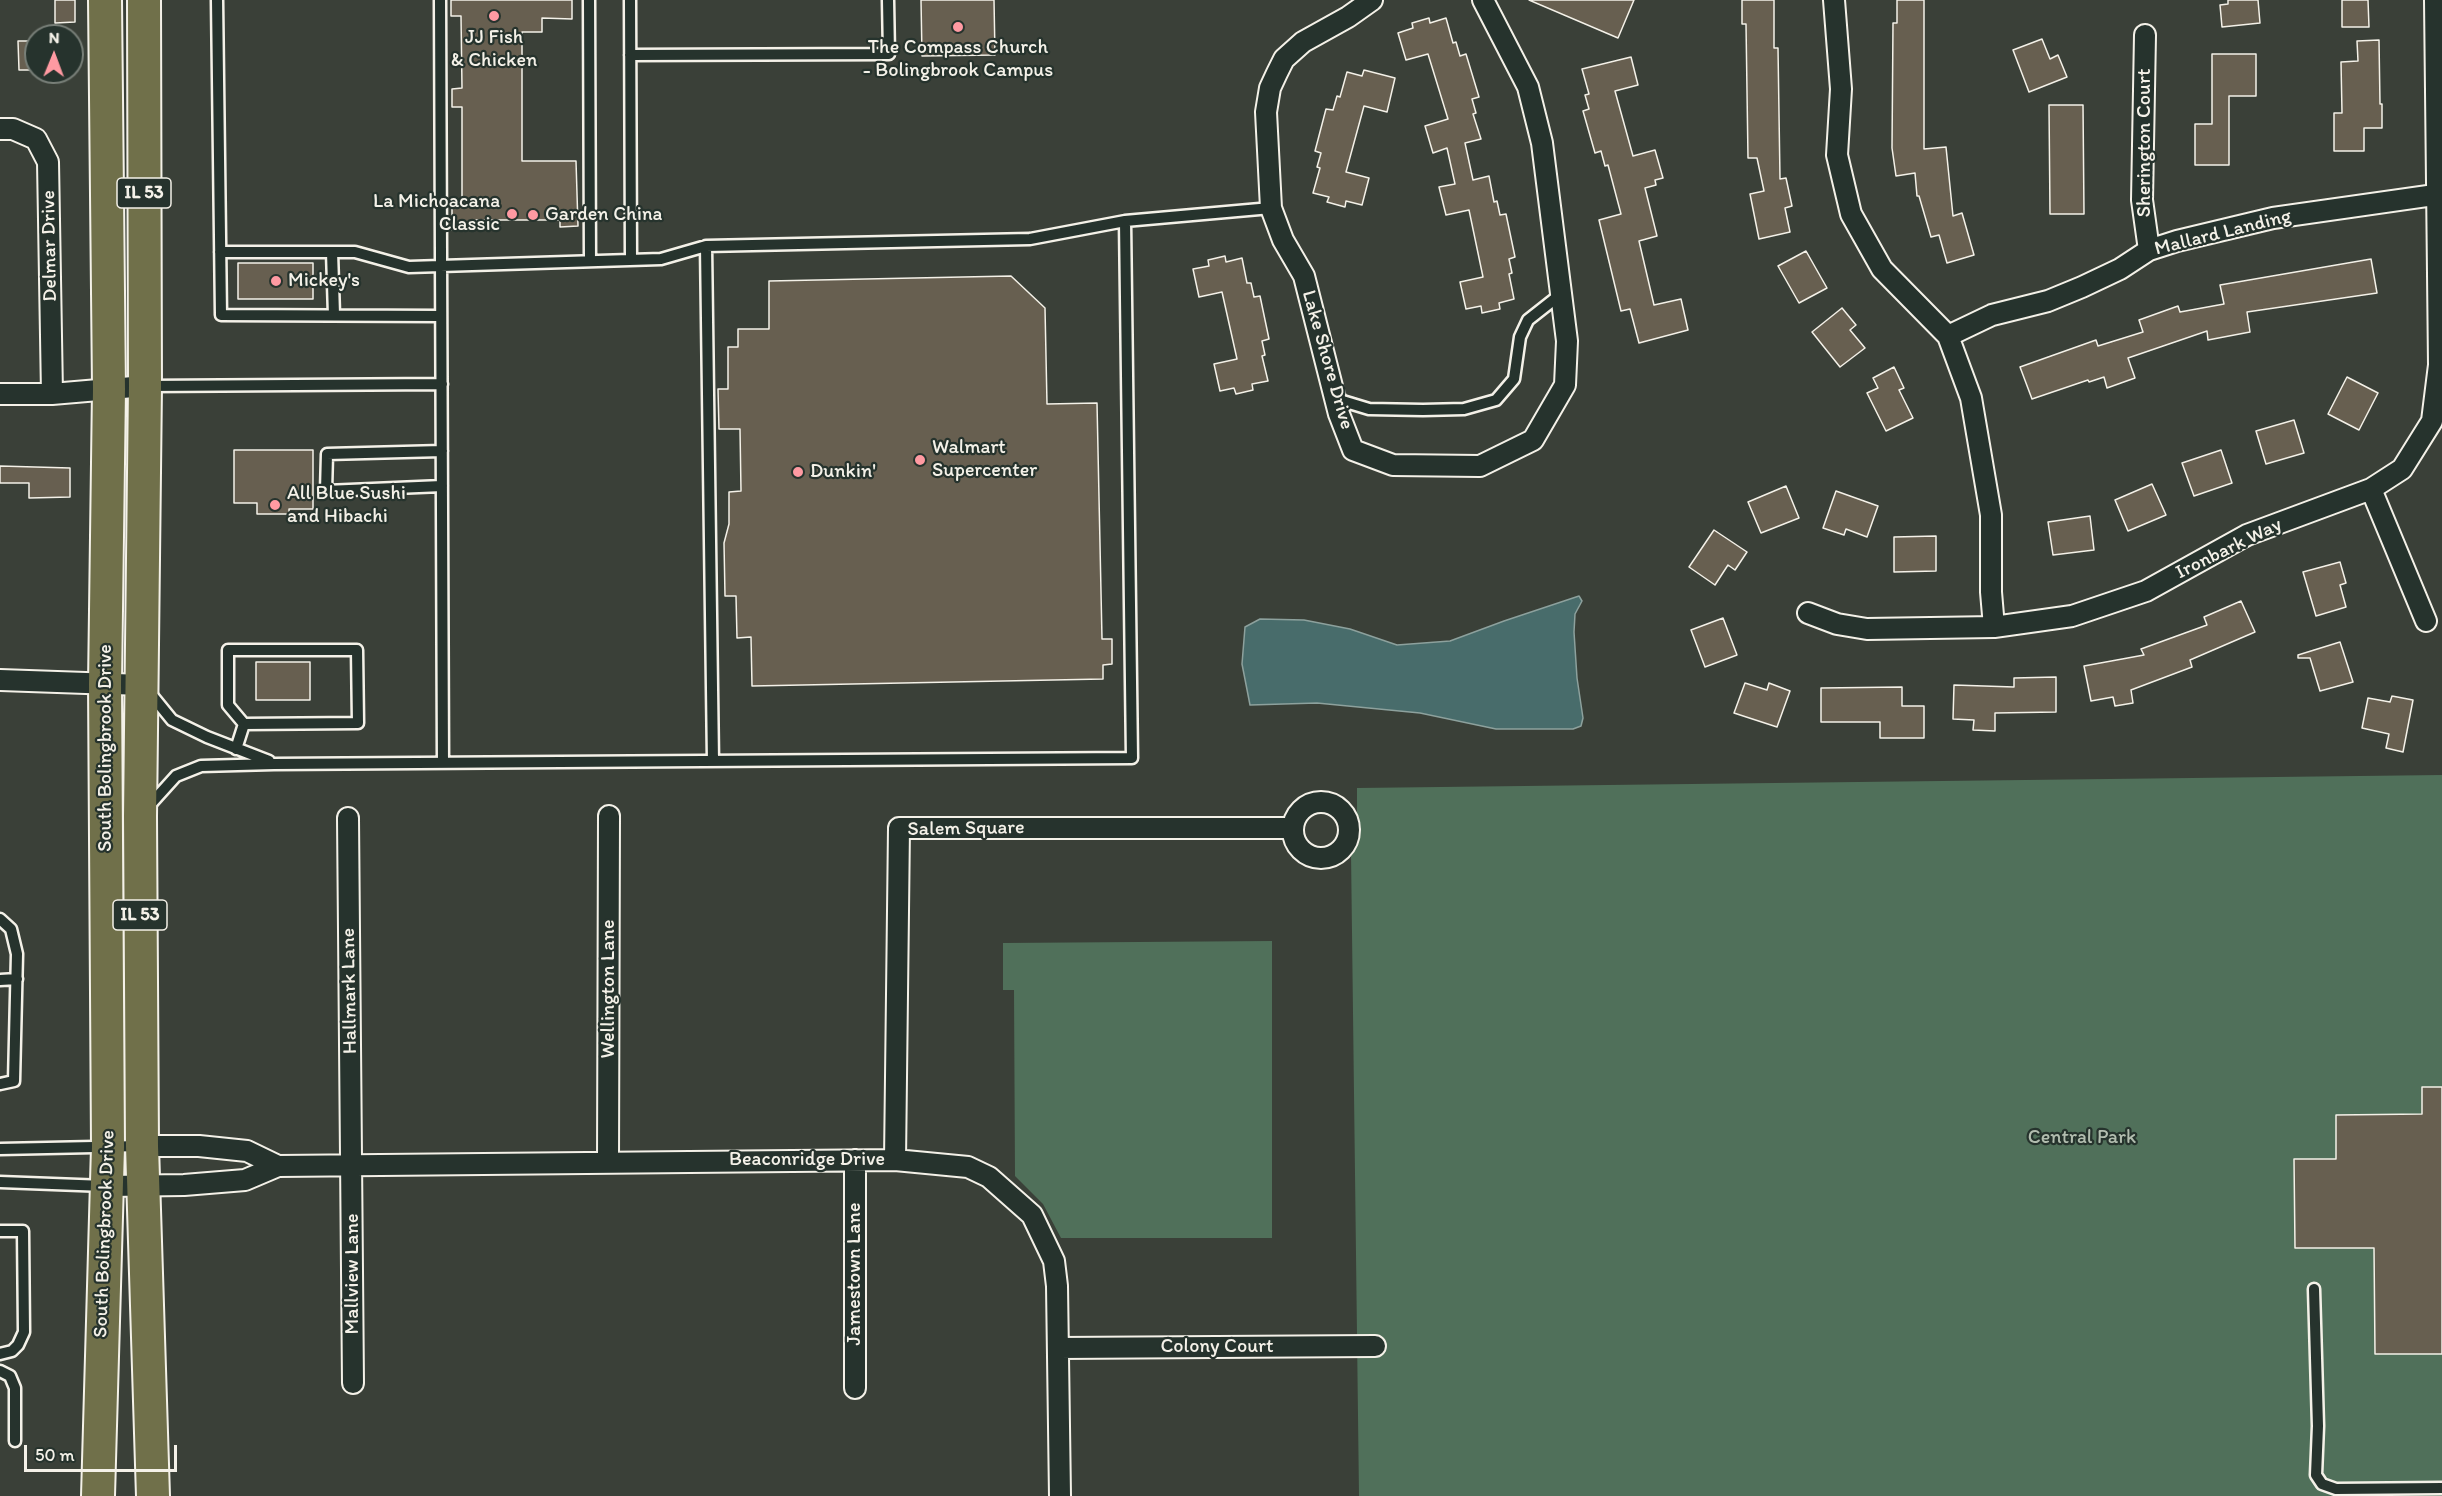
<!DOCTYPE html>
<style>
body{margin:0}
#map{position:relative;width:2442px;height:1496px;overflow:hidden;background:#3a4038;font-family:Itim,sans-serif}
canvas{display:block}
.north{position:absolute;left:24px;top:24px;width:60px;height:60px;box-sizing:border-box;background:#26332d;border:2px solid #787f78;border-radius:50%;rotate:1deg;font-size:16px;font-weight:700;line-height:24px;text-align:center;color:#f4f1e8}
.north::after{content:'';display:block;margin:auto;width:21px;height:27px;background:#ff9aa2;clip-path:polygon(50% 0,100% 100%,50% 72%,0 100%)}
.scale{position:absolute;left:24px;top:1445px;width:153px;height:27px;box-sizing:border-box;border:3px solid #f4f1e8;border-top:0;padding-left:8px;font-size:18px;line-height:21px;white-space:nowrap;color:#f4f1e8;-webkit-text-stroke:4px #26332d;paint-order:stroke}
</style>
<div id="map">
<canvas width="2442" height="1496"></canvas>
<div class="north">N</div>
<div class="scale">50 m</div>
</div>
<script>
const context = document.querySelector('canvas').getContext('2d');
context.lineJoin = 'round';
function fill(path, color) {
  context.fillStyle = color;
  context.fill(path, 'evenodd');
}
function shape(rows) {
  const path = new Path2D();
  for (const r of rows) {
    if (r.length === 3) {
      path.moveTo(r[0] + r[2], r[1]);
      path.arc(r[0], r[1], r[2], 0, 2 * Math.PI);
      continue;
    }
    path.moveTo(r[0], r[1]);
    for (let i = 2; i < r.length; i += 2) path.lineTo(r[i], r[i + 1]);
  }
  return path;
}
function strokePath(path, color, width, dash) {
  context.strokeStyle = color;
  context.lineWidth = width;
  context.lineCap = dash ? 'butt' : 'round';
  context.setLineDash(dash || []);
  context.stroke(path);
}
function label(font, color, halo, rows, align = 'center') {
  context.font = font + ' Itim,sans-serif';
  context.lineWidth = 4.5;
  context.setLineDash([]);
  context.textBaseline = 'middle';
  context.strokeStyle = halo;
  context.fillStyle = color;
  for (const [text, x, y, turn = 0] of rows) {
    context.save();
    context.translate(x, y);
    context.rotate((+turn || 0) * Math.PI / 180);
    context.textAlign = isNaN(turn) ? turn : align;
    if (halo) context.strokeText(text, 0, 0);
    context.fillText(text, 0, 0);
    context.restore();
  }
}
const green = shape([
 [2442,775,2442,1496,1359,1496,1351,852,1357,844,1357,788],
 [1272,941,1272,1238,1061,1238,1043,1204,1015,1176,1014,990,1003,990,1003,943]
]);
const water = shape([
 [1579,596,1582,601,1575,614,1574,632,1577,678,1583,718,1581,726,1573,729,1496,729,1420,713,1317,703,1250,705,1242,664,1245,627,1260,619,1304,620,1350,629,1397,645,1450,641,1504,621,1579,596]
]);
const building = shape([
 [55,0,75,0,75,22,55,23,55,0],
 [451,0,572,0,572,19,542,18,542,32,522,32,522,161,576,161,578,226,560,227,560,220,476,220,476,229,452,230,452,201,462,201,462,107,452,107,452,89,462,88,461,16,451,16,451,0],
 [921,0,994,0,995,55,922,56,921,0],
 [1529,0,1634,0,1618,38,1529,0],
 [1742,0,1774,0,1774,48,1778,48,1780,179,1786,178,1792,206,1785,208,1790,232,1759,239,1750,194,1764,191,1757,158,1748,158,1746,24,1742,24,1742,0],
 [1897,0,1924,0,1924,149,1946,147,1953,216,1962,213,1974,255,1947,263,1939,235,1931,237,1919,196,1917,196,1915,173,1896,176,1892,148,1893,23,1897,23,1897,0],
 [2228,0,2258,0,2260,23,2222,27,2220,5,2228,4,2228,0],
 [2342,0,2368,0,2369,27,2342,27,2342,0],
 [1429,18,1430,23,1446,18,1453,43,1456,42,1460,56,1466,54,1479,97,1472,99,1476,113,1473,114,1481,139,1465,143,1473,180,1489,176,1494,202,1497,201,1500,215,1506,214,1515,257,1509,259,1512,273,1509,274,1514,299,1499,303,1500,309,1482,313,1481,306,1466,309,1460,282,1483,277,1469,210,1446,215,1439,187,1455,184,1447,148,1433,153,1425,126,1448,119,1428,54,1406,60,1398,33,1413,28,1412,23,1429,18],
 [2042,39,2050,59,2058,55,2067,77,2029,92,2013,50,2042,39],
 [2379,40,2380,104,2382,104,2382,128,2364,128,2364,151,2334,151,2334,113,2342,113,2341,62,2358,61,2357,41,2379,40],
 [18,41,36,41,36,70,19,70,18,41],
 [2212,54,2256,54,2256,96,2229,96,2229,165,2195,165,2195,124,2212,124,2212,54],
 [1631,57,1638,85,1615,91,1633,156,1655,150,1663,178,1655,180,1656,185,1645,188,1657,236,1639,241,1654,305,1681,299,1688,330,1639,343,1630,309,1621,311,1599,220,1621,214,1608,165,1605,166,1601,151,1595,153,1583,111,1589,109,1585,95,1589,94,1582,69,1631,57],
 [1364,70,1395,78,1387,112,1364,106,1346,172,1369,178,1362,205,1346,201,1345,207,1327,202,1329,197,1313,193,1320,168,1317,167,1321,153,1315,151,1326,109,1333,110,1337,96,1340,97,1347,72,1362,76,1364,70],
 [2049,105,2083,105,2084,214,2050,214,2049,105],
 [1806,251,1827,288,1799,303,1778,266,1806,251],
 [1225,256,1226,262,1242,258,1247,283,1251,283,1254,297,1260,296,1269,339,1262,341,1265,355,1262,356,1268,381,1252,384,1253,390,1236,394,1234,388,1220,391,1214,364,1237,359,1222,292,1199,297,1193,269,1209,266,1208,260,1225,256],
 [2371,259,2377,293,2247,312,2250,332,2208,340,2207,331,2128,358,2135,378,2107,388,2104,377,2089,382,2088,380,2032,399,2020,367,2096,340,2098,346,2143,332,2139,320,2178,306,2180,312,2224,304,2220,285,2371,259],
 [238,263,313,263,313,299,238,299,238,263],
 [1011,276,1045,308,1047,404,1097,403,1102,639,1112,639,1112,664,1103,665,1103,679,752,686,751,637,737,638,736,596,725,596,724,543,729,524,729,492,741,491,740,429,719,429,718,389,728,389,728,347,738,347,738,329,769,329,769,281,1011,276],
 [1842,308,1856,325,1850,330,1865,348,1840,367,1812,332,1842,308],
 [1894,367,1904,388,1899,390,1913,418,1886,431,1867,393,1878,388,1873,378,1894,367],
 [2347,377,2378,393,2359,430,2328,414,2347,377],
 [2294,420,2304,453,2266,464,2256,431,2294,420],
 [234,450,313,450,313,509,289,509,289,514,257,514,257,503,234,503,234,450],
 [2221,450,2232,483,2194,496,2182,463,2221,450],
 [0,466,70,468,70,497,29,498,29,483,0,483,0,466],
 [2152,484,2166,515,2128,531,2115,500,2152,484],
 [1786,486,1799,518,1761,533,1748,502,1786,486],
 [1836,491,1878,506,1867,537,1846,529,1844,535,1823,528,1836,491],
 [2090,516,2094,550,2053,555,2048,522,2090,516],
 [1714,530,1747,552,1735,570,1728,565,1715,585,1689,567,1714,530],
 [1936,536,1936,571,1894,572,1894,537,1936,536],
 [2340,562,2346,583,2340,585,2346,607,2316,616,2303,572,2340,562],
 [2241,601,2255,632,2190,660,2192,667,2131,690,2133,703,2115,706,2113,697,2091,701,2084,666,2144,655,2141,649,2207,625,2204,617,2241,601],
 [1723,618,1737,655,1705,667,1691,630,1723,618],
 [2340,642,2353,682,2320,691,2310,658,2298,658,2298,655,2340,642],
 [256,662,310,662,310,700,256,700,256,662],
 [2056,677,2056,712,1995,713,1995,731,1973,730,1974,720,1953,719,1954,685,2014,687,2014,678,2056,677],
 [1745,683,1767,690,1769,683,1790,691,1777,727,1734,713,1745,683],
 [1902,687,1902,706,1924,706,1924,738,1880,738,1880,722,1821,722,1821,688,1902,687],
 [2392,696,2413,700,2403,752,2386,748,2389,734,2362,728,2368,698,2390,702,2392,696],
 [2422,1087,2442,1087,2442,1354,2375,1354,2374,1248,2295,1248,2294,1159,2336,1159,2336,1115,2422,1114,2422,1087]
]);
const lane = shape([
 [217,0,221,315,441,316],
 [440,0,443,763],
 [589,0,590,261],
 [630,0,631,260],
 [630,55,889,54,888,0],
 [706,246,713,761],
 [220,252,355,252,409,267,661,259,706,246,1030,239,1125,221],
 [332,252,334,315],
 [148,386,442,384],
 [1336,399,1369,409,1423,410,1464,409,1496,400,1514,379,1520,337,1528,320,1561,294],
 [442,451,327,454,326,491,442,486],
 [228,650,357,650,358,723,244,724,228,705,228,650],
 [150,693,172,720,207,737,269,761],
 [236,749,244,724],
 [148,807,176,776,201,766,274,764,1132,758,1125,221,1271,208],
 [0,919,11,929,17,954,14,1081,0,1084],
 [0,980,17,979],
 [0,1149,141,1146],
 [0,1182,105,1186],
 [0,1231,23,1231,24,1332,18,1345,12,1351,0,1354],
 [2314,1289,2318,1426,2316,1475,2322,1484,2336,1489,2442,1488],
 [0,1371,10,1376,15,1388,15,1441]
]);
const street = shape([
 [1372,0,1348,17,1303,42,1284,59,1277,73,1270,88,1266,112,1271,208,1283,240,1304,276,1339,414,1353,450,1393,465,1480,466,1533,440,1565,385,1567,341,1542,143,1528,87,1483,0],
 [1834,0,1841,89,1837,155,1851,214,1882,269,1948,336,1971,398,1991,515,1991,592,1994,627],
 [2145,35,2142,200,2149,250],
 [0,129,13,129,36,139,48,162,52,394],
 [1948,336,1992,315,2048,301,2082,287,2120,269,2149,250,2177,241,2273,218,2442,194],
 [0,394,52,394,145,386],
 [2371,489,2426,621],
 [1808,613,1837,624,1867,629,1994,627,2072,616,2146,591,2247,535,2371,489,2402,469,2432,421,2439,365,2435,0],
 [0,680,143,685],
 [1321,830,28],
 [348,818,353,1383],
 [142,1146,199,1146,247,1151,278,1166],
 [855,1160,855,1388],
 [895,1160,899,828,1292,828],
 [608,1161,609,816],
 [108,1186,184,1185,245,1180,278,1166,895,1160,968,1167,989,1177,1032,1215,1054,1261,1057,1286,1060,1496],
 [1058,1348,1375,1346]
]);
const primary = shape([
 [144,0,145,386,140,816,142,1146,153,1496],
 [98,1496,108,1147,105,684,109,389,105,0]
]);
const markers = [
 [494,16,6,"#ff9aa2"],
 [958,27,6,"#ff9aa2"],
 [512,214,6,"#ff9aa2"],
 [533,215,6,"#ff9aa2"],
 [276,281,6,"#ff9aa2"],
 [920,460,6,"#ff9aa2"],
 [798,472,6,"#ff9aa2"],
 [275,505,6,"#ff9aa2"]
];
const shields = [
 [144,193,54],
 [140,915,54]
];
const shieldNames = [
 ["IL 53",144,193],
 ["IL 53",140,915]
];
const poiNames = [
 ["JJ Fish",494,38,"center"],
 ["& Chicken",494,61,"center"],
 ["The Compass Church",958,48,"center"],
 ["- Bolingbrook Campus",958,71,"center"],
 ["La Michoacana",500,202,"right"],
 ["Classic",500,225,"right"],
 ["Garden China",545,215],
 ["Mickey's",288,281],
 ["Walmart",932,448],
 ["Supercenter",932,471],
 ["Dunkin'",810,472],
 ["All Blue Sushi",287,494],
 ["and Hibachi",287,517]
];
const streetNames = [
 ["Sherington Court",2145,143,-90],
 ["Mallard Landing",2223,233,-14],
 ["Delmar Drive",50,246,-91],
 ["Lake Shore Drive",1327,360,74],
 ["Ironbark Way",2229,549,-26],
 ["South Bolingbrook Drive",106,748,-90],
 ["Salem Square",966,829,-1],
 ["Wellington Lane",609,989,-90],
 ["Hallmark Lane",350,991,-91],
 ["Beaconridge Drive",807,1160],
 ["South Bolingbrook Drive",105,1234,-88],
 ["Mallview Lane",353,1274,-90],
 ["Jamestown Lane",855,1274,-90],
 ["Colony Court",1217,1347]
];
const parkNames = [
 ["Central Park",2082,1138]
];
fill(green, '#50705a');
fill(water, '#486c6b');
strokePath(water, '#8da19d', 1.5);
fill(building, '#675f50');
strokePath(building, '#f4f1e8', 1.5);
strokePath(lane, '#f4f1e8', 15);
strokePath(street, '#f4f1e8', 24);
strokePath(primary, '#f4f1e8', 36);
strokePath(lane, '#26332d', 10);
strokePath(street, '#26332d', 20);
strokePath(primary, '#70704a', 32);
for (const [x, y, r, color] of markers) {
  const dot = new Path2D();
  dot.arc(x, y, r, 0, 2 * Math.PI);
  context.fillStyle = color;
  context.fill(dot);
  strokePath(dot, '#26332d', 2);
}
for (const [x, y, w] of shields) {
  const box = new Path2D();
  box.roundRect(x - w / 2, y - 15, w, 30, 4.5);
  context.fillStyle = '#26332d';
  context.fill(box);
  strokePath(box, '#f4f1e8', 1.5);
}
label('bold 18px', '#f4f1e8', null, shieldNames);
label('20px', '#f4f1e8', '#26332d', poiNames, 'left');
label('20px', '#f4f1e8', '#26332d', streetNames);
label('20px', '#b2bdaf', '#26332d', parkNames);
</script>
